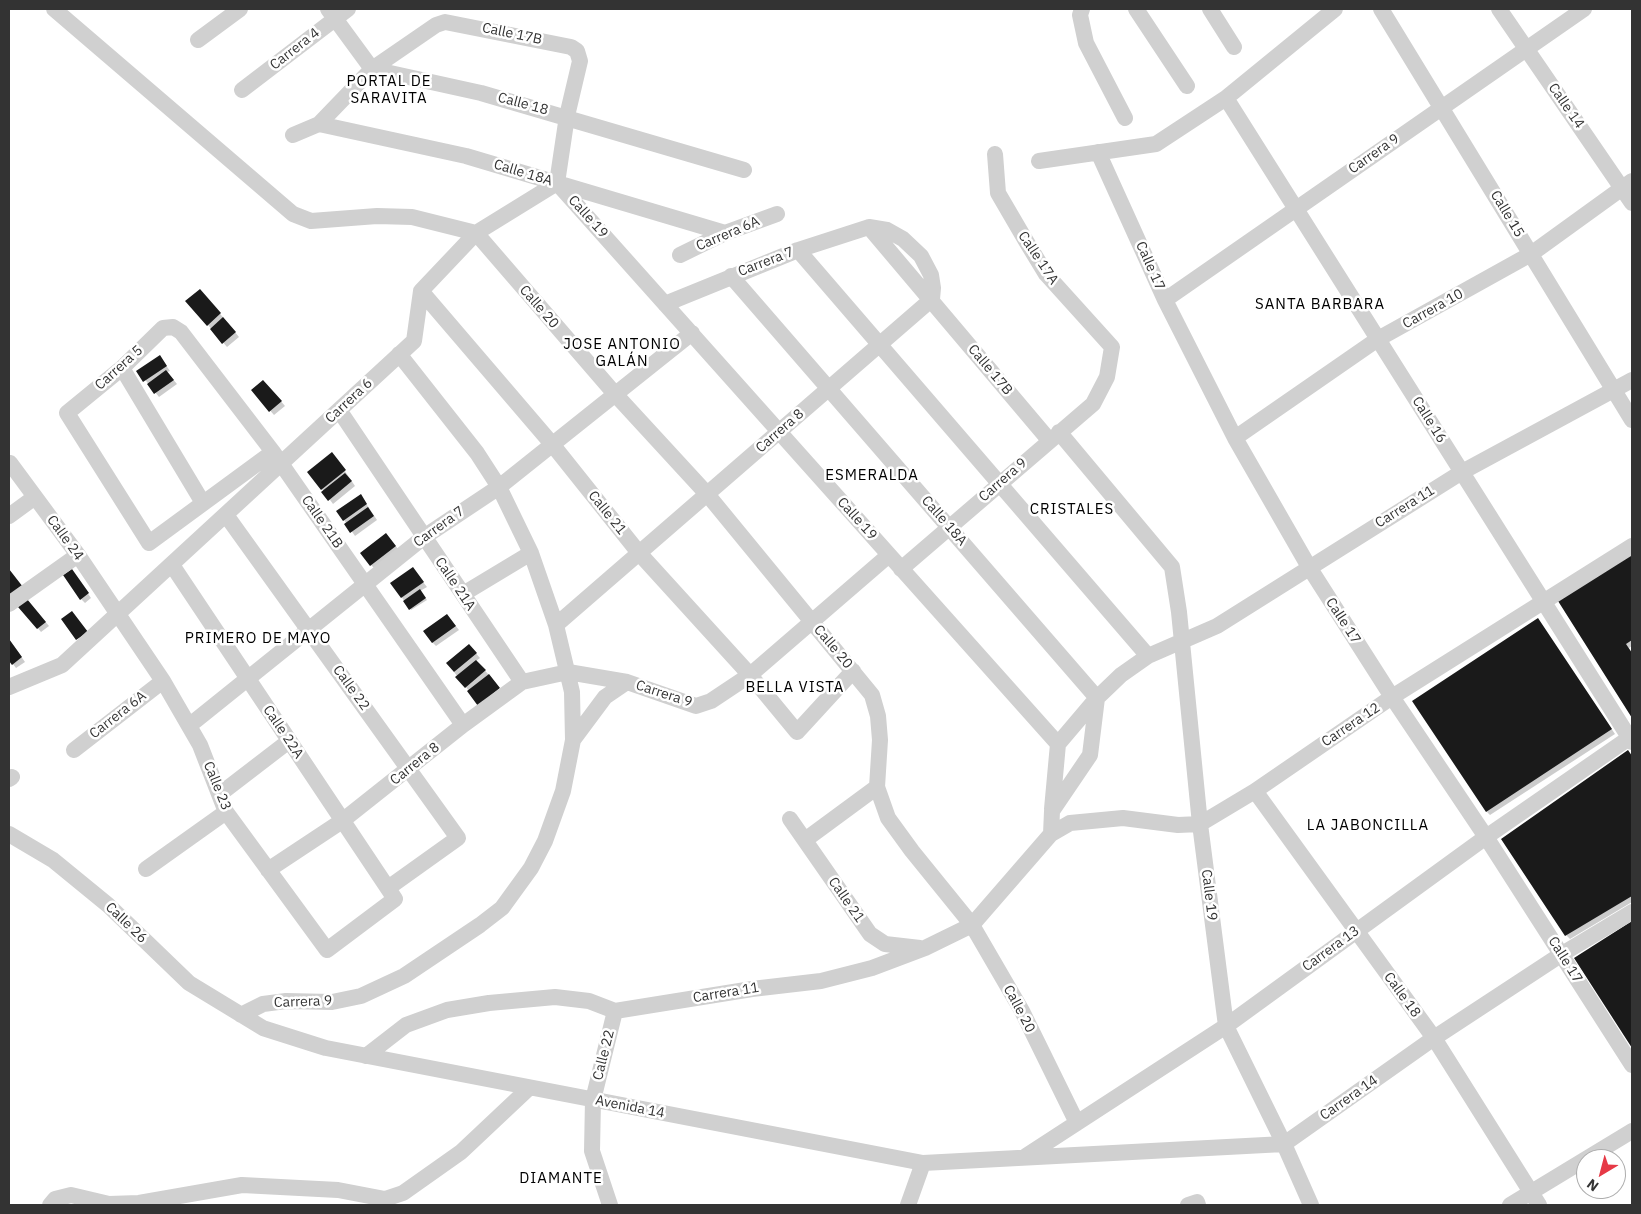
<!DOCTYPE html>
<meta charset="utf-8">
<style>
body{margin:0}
#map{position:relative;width:1641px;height:1214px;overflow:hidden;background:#fff;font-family:"IBM Plex Sans",sans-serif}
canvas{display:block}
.frame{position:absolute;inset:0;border:10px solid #333;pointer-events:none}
.north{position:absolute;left:1576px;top:1149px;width:50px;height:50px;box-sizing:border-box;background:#fff;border:1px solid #adadad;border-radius:50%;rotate:217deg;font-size:14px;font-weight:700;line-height:20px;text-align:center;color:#333}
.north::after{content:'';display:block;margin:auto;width:18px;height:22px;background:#e63946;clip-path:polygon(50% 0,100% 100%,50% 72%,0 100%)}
</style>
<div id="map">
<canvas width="1641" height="1214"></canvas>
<div class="frame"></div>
<div class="north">N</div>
</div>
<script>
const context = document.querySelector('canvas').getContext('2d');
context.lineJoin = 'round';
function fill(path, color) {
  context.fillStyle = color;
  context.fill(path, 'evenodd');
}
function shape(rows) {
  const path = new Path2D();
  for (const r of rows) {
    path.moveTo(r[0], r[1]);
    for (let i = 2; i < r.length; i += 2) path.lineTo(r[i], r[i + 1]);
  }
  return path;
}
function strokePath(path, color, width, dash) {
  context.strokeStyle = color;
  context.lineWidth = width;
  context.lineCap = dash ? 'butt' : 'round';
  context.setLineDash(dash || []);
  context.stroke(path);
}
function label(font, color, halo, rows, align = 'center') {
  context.font = font + ' "IBM Plex Sans",sans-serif';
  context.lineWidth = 5;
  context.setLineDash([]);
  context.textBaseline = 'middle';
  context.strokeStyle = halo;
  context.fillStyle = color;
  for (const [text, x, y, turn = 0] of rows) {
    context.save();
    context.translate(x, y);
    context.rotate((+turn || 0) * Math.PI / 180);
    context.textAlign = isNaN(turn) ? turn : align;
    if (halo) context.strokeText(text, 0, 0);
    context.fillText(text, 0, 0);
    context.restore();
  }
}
const shadow = shape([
 [204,294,239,337,227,347,208,325],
 [163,361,170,371,167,372,177,384,159,397,138,371],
 [267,385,285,406,274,415,253,391],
 [336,458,355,486,333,504,322,489],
 [361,496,377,520,355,536,344,520],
 [389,538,399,550,375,569,371,565],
 [1632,556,1632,646,1629,648,1632,653,1632,716,1560,602],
 [416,573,427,587,420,591,427,600,411,610,392,584],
 [75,575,91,598,85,603,81,599],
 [31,605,49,626,41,632,20,607],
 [447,615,459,630,436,646,432,642],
 [1541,624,1615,734,1490,815,1487,812],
 [9,639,25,662,16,668,9,659],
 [473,650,480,658,476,661,489,675,469,691,454,672],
 [1628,751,1632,755,1632,902,1570,939,1566,935],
 [1632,923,1632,1046,1575,958]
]);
const building = shape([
 [200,289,221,313,207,326,185,301],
 [223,317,236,332,222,344,210,329],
 [160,355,167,366,143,382,136,371],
 [166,370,174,380,154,394,147,384],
 [263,380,282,401,269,412,251,390],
 [332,452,346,470,321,490,307,472],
 [345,473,352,481,328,501,321,492],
 [361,494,367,504,343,521,336,511],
 [368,507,374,516,350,533,344,524],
 [386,533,396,546,370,566,360,553],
 [1632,554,1632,640,1626,644,1632,653,1632,718,1558,601],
 [413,567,424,582,401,598,390,583],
 [9,569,23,587,11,596,9,593],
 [72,569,89,593,80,600,63,575],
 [420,589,426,598,409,610,403,601],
 [27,599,46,622,37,629,18,607],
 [72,611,88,632,76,640,61,619],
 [447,614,456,626,432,643,423,631],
 [1538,618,1612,729,1486,812,1412,701],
 [9,639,22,657,12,665,9,661],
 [469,644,477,653,454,672,446,663],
 [476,660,486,670,465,688,455,677],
 [489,674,500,688,478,706,467,691],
 [1628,750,1632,756,1632,896,1565,936,1501,839],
 [1632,921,1632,1048,1574,958]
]);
const minor = shape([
 [54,9,293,214,311,221,377,216,412,217,476,233],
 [328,9,372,69,481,93,744,170],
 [1082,9,1080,15,1086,43,1125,118],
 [1136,9,1187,86],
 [1210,9,1234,47],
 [1381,9,1632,420],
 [1499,9,1632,203],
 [198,40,240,9],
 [242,90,348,9],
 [1226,98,1632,742],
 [319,124,466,156,725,233],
 [1098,152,1165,300,1235,438,1309,567,1392,697,1486,837,1632,1065],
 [1039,161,1156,144,1226,98,1335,9],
 [557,183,1058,744],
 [869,227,1049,440],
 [476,233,615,394,707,494,872,695,878,716,880,740,877,787,888,818,912,851,972,925,1022,1011,1077,1123],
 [798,250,1148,656],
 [680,255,725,233,777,214],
 [731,276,1097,698,1058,744],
 [421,291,552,444,639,553,750,675,797,732,853,671],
 [1165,300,1584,9],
 [665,304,798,250,869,227,887,230,903,239,921,256,931,275,933,288,932,299],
 [122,368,203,503],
 [339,410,522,682],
 [1059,432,1172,567,1179,612,1200,824,1226,1026,1284,1144,1311,1205],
 [1235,438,1378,339,1531,254,1632,181],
 [273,452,149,543,67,413,122,368,163,328,173,327,181,332,273,452,463,725],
 [10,463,78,555,163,681,200,745,226,812,327,950,395,899,172,565],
 [226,515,458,838,388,888],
 [9,516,35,497],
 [901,569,1093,404,1107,377,1112,347,1046,274,1026,241,998,193,995,154],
 [463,594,531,553],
 [9,604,78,555],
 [556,625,932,299],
 [9,687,62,665,414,341,421,291,476,233,557,183,567,116,580,61,577,51,571,47,445,22,436,25,372,69,319,124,293,135],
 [190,725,424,537,499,487,692,333],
 [573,740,605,697,627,682],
 [74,750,163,681],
 [9,779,12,777],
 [1255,791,1434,1038,1539,1205],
 [220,794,289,741],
 [1052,809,1058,744],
 [790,819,870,934,885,944,920,948],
 [9,834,53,860,108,905,189,983,263,1028,326,1048,923,1163,1284,1144,1434,1038,1562,954,1632,912],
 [1051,834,1052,811,1090,755,1097,698,1121,675,1148,656,1217,626,1462,472,1632,380],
 [805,840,877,787],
 [146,869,226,812],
 [268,870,342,821,463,725,522,682,568,672,627,682,696,706,711,701,750,675,889,555],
 [241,1015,263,1004,286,1001,332,1002,361,996,404,976,480,925,502,908,531,868,545,841,563,791,573,740,572,692,556,625,531,553,499,487,477,453,399,354],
 [366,1056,406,1025,447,1010,489,1003,555,997,589,1001,615,1011,752,989,821,981,872,968,925,948,972,925,1051,834,1070,823,1123,818,1178,825,1200,824,1255,791,1392,697,1632,546],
 [1026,1156,1226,1026,1486,837,1632,736],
 [50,1205,55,1199,71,1195,109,1204,139,1203,242,1185,338,1190,385,1199,403,1193,461,1152,529,1088],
 [610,1205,592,1151,593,1100,615,1011],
 [908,1205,923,1163],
 [1188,1205,1197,1202,1198,1205],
 [1510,1205,1632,1131]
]);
const streetNames = [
 ["Calle 17B",512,34,12],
 ["Carrera 4",295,49,-38],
 ["Calle 18",523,104,15],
 ["Calle 14",1566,106,55],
 ["Carrera 9",1374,154,-35],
 ["Calle 18A",523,173,17],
 ["Calle 15",1507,214,59],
 ["Calle 19",588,217,48],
 ["Carrera 6A",728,234,-23],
 ["Calle 17A",1038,258,56],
 ["Carrera 7",766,262,-21],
 ["Calle 17",1150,266,66],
 ["Calle 20",539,307,49],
 ["Carrera 10",1433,309,-29],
 ["Carrera 5",119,368,-42],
 ["Calle 17B",990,370,50],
 ["Carrera 6",349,401,-43],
 ["Calle 16",1429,420,58],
 ["Carrera 8",780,431,-41],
 ["Carrera 9",1003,480,-41],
 ["Carrera 11",1405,507,-32],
 ["Calle 21",607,513,51],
 ["Calle 19",857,519,48],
 ["Calle 18A",944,521,49],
 ["Calle 21B",322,522,55],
 ["Carrera 7",439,527,-36],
 ["Calle 24",65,538,54],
 ["Calle 21A",455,584,56],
 ["Calle 17",1343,621,57],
 ["Calle 20",833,647,50],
 ["Calle 22",351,688,54],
 ["Carrera 9",664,694,18],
 ["Carrera 6A",118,715,-38],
 ["Carrera 12",1351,725,-34],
 ["Calle 22A",283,732,56],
 ["Carrera 8",415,764,-39],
 ["Calle 23",217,786,68],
 ["Calle 19",1209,895,83],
 ["Calle 21",846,900,55],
 ["Calle 26",126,923,44],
 ["Carrera 13",1331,949,-36],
 ["Calle 17",1565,960,58],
 ["Carrera 11",726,993,-9],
 ["Calle 18",1402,995,54],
 ["Carrera 9",303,1002,-2],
 ["Calle 20",1019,1009,62],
 ["Calle 22",604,1055,-76],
 ["Carrera 14",1349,1098,-35],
 ["Avenida 14",630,1107,11]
];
const neighbourhoodNames = [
 ["PORTAL DE",389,82],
 ["SARAVITA",389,99],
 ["SANTA BARBARA",1320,305],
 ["JOSE ANTONIO",622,345],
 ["GALÁN",622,362],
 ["ESMERALDA",872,476],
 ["CRISTALES",1072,510],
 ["PRIMERO DE MAYO",258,639],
 ["BELLA VISTA",795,688],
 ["LA JABONCILLA",1368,826],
 ["DIAMANTE",561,1179]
];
fill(shadow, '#0003');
fill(building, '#1a1a1a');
strokePath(minor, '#d0d0d0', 16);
label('14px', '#333', '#fff', streetNames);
context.letterSpacing = '1px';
label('15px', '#000', '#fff', neighbourhoodNames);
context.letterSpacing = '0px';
</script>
